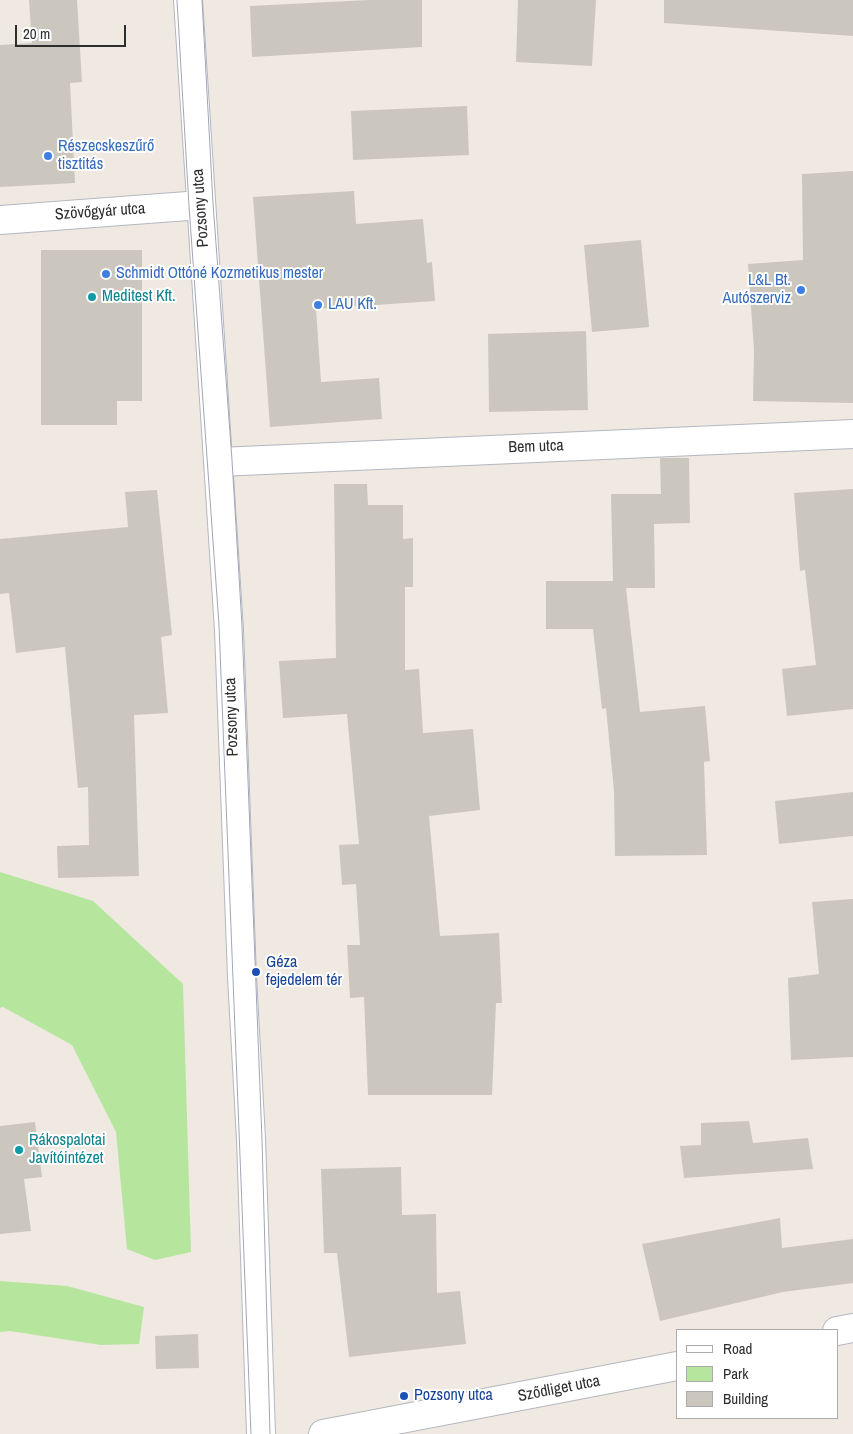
<!DOCTYPE html>
<meta charset="utf-8">
<style>
body{margin:0}
#map{position:relative;width:853px;height:1434px;overflow:hidden;background:#efe9e1;font-family:"Archivo Narrow",sans-serif}
canvas{display:block}
.legend{position:absolute;left:676px;top:1329px;width:162px;height:90px;box-sizing:border-box;background:#fff;border:1px solid #ababab;margin:0;padding:6px 9px;list-style:none;font-size:15px;color:#2e2e2e}
.legend li{display:flex;align-items:center;gap:10px;height:25px}
.legend b{width:25px;border:1px solid #ababab}
.scale{position:absolute;left:15px;top:25px;width:111px;height:22px;box-sizing:border-box;border:2px solid #2e2e2e;border-top:0;padding-left:6px;font-size:15px;line-height:18px;white-space:nowrap;color:#2e2e2e;-webkit-text-stroke:4px #fff;paint-order:stroke}
</style>
<div id="map">
<canvas width="853" height="1434"></canvas>
<ul class="legend">
<li><b style="height:6px;background:#fff"></b>Road</li>
<li><b style="height:14px;background:#b6e59e"></b>Park</li>
<li><b style="height:14px;background:#cbc7bf"></b>Building</li>
</ul>
<div class="scale">20 m</div>
</div>
<script>
const context = document.querySelector('canvas').getContext('2d');
context.lineJoin = 'round';
function fill(path, color) {
  context.fillStyle = color;
  context.fill(path, 'evenodd');
}
function shape(rows) {
  const path = new Path2D();
  for (const r of rows) {
    path.moveTo(r[0], r[1]);
    for (let i = 2; i < r.length; i += 2) path.lineTo(r[i], r[i + 1]);
  }
  return path;
}
function strokePath(path, color, width, dash) {
  context.strokeStyle = color;
  context.lineWidth = width;
  context.lineCap = dash ? 'butt' : 'round';
  context.setLineDash(dash || []);
  context.stroke(path);
}
function label(font, color, halo, rows, align = 'center') {
  context.font = font + ' "Archivo Narrow",sans-serif';
  context.lineWidth = 4;
  context.setLineDash([]);
  context.textBaseline = 'middle';
  context.strokeStyle = halo;
  context.fillStyle = color;
  for (const [text, x, y, turn = 0] of rows) {
    context.save();
    context.translate(x, y);
    context.rotate((+turn || 0) * Math.PI / 180);
    context.textAlign = isNaN(turn) ? turn : align;
    if (halo) context.strokeText(text, 0, 0);
    context.fillText(text, 0, 0);
    context.restore();
  }
}
const green = shape([
 [0,872,93,901,183,984,191,1252,155,1260,127,1249,116,1132,72,1045,3,1007,0,1008],
 [0,1281,67,1286,144,1307,139,1344,101,1345,10,1331,0,1332]
]);
const building = shape([
 [29,0,77,0,82,82,70,83,75,183,0,187,0,45,32,43],
 [369,0,422,0,422,47,252,57,250,6],
 [518,0,596,0,592,66,516,62],
 [664,0,853,0,853,36,664,23],
 [467,106,469,155,353,160,351,111],
 [853,171,853,403,753,401,754,350,748,264,803,260,802,174],
 [354,191,356,224,423,219,427,263,432,262,435,301,316,309,321,382,379,378,382,419,270,427,253,197],
 [641,240,649,327,592,332,584,245],
 [41,250,142,250,142,401,117,401,117,425,41,425],
 [586,331,588,410,489,412,488,334],
 [660,458,689,458,690,523,654,524,655,588,626,588,640,712,705,706,710,761,704,762,707,855,615,856,614,791,606,708,602,709,593,629,546,629,546,581,613,581,611,494,661,494],
 [334,484,367,484,368,505,403,505,403,539,413,538,413,587,405,587,405,670,419,669,423,733,473,729,480,810,429,816,440,936,499,933,502,1003,496,1003,492,1095,368,1095,364,997,350,998,347,945,360,945,356,884,342,885,339,845,359,844,347,714,283,718,279,661,336,658],
 [853,489,853,709,787,716,782,669,816,665,805,570,800,571,794,493],
 [157,490,172,635,161,637,168,713,134,715,139,876,58,878,57,846,89,845,88,787,78,788,65,647,16,653,9,593,0,594,0,539,128,527,125,492],
 [853,792,853,836,779,844,775,801],
 [853,899,853,1057,791,1060,788,978,819,974,812,902],
 [749,1121,753,1143,808,1138,813,1169,684,1178,680,1146,701,1145,701,1123],
 [35,1122,42,1177,24,1179,31,1231,0,1234,0,1126],
 [401,1167,402,1215,436,1214,437,1293,460,1291,466,1344,349,1357,337,1253,324,1253,321,1169],
 [780,1218,782,1248,853,1239,853,1283,783,1292,660,1321,642,1244],
 [198,1334,199,1368,156,1369,155,1336]
]);
const street = shape([
 [0,220,201,205],
 [219,462,853,434]
]);
const secondary = shape([
 [188,0,229,630,242,977,251,1139,261,1434],
 [837,1331,853,1328],
 [323,1434,677,1366]
]);
const tram = shape([
 [177,0,189,206,219,625,251,1434],
 [202,0,213,203,232,460,242,626,262,1140,270,1434]
]);
const markers = [
 [48,156,5,"#3f7fe0"],
 [106,274,5,"#3f7fe0"],
 [801,290,5,"#3f7fe0"],
 [92,297,5,"#0f9aa8"],
 [318,305,5,"#3f7fe0"],
 [256,972,5,"#1a4fb4"],
 [19,1150,5,"#0f9aa8"],
 [404,1396,5,"#1a4fb4"]
];
const shopNames = [
 ["Részecskeszűrő",58,147],
 ["tisztitás",58,165],
 ["Schmidt Ottóné Kozmetikus mester",116,274],
 ["L&L Bt.",791,281,"right"],
 ["Autószerviz",791,299,"right"],
 ["LAU Kft.",328,305]
];
const streetNames = [
 ["Pozsony utca",201,208,-94],
 ["Szövőgyár utca",100,212,-4],
 ["Bem utca",536,447,-2],
 ["Pozsony utca",232,717,-92],
 ["Sződliget utca",559,1389,-11]
];
const cultureNames = [
 ["Meditest Kft.",102,297],
 ["Rákospalotai",29,1141],
 ["Javítóintézet",29,1159]
];
const transitNames = [
 ["Géza",266,963],
 ["fejedelem tér",266,981],
 ["Pozsony utca",414,1396]
];
fill(green, '#b6e59e');
fill(building, '#cbc7bf');
strokePath(street, '#b4b7c1', 30);
strokePath(secondary, '#b4b7c1', 30);
strokePath(street, '#fff', 28);
strokePath(secondary, '#fff', 28);
strokePath(tram, '#a3a6b8', 1);
for (const [x, y, r, color] of markers) {
  const dot = new Path2D();
  dot.arc(x, y, r, 0, 2 * Math.PI);
  context.fillStyle = color;
  context.fill(dot);
  strokePath(dot, '#fff', 2);
}
label('16px', '#366cbe', '#fff', shopNames, 'left');
label('16px', '#2e2e2e', '#fff', streetNames);
label('16px', '#0d838f', '#fff', cultureNames, 'left');
label('16px', '#164399', '#fff', transitNames, 'left');
</script>
